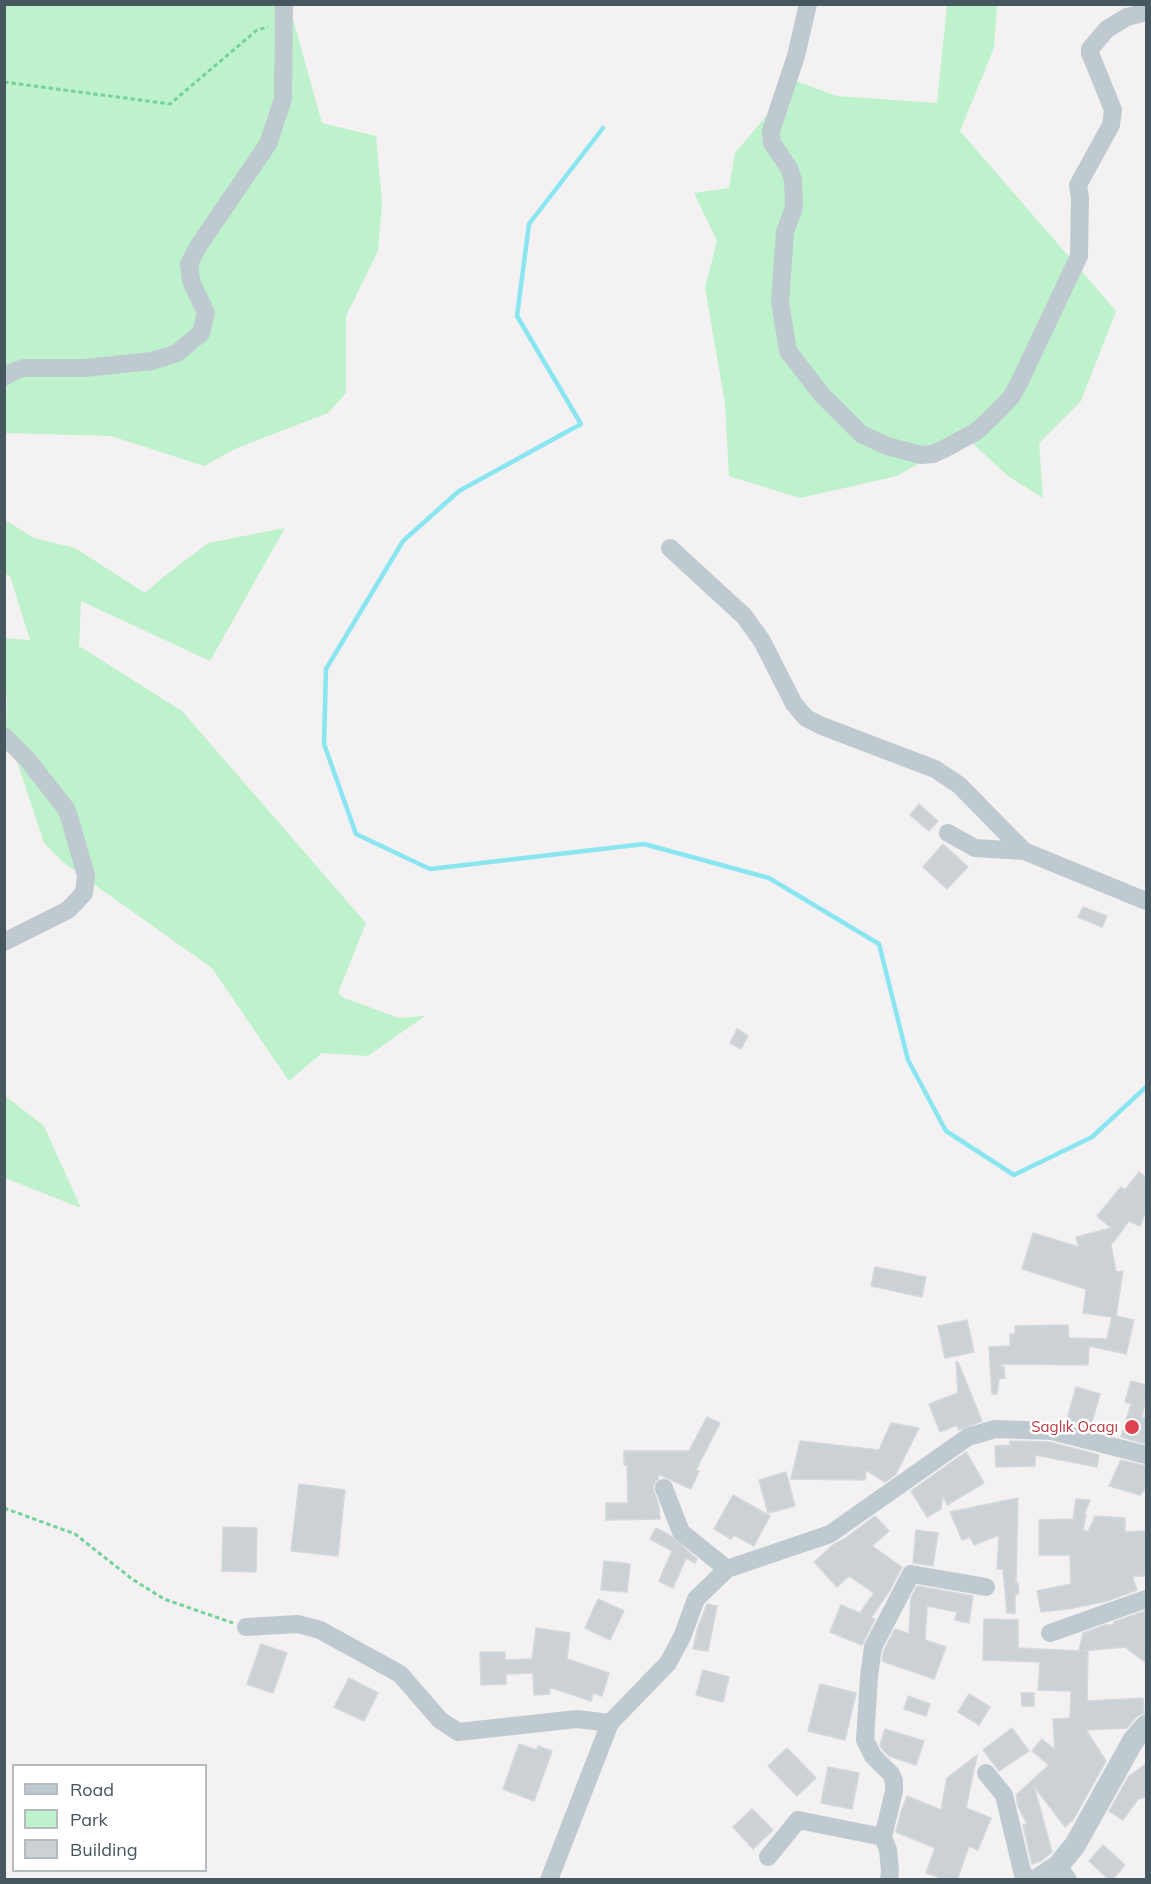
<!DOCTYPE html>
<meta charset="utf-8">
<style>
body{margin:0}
#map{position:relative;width:1151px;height:1884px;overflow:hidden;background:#f3f1f1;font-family:Mulish,sans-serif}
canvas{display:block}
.frame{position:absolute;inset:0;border:6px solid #47575f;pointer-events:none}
.legend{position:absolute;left:12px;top:1764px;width:195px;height:108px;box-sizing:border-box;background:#fff;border:2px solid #b5bcbf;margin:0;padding:8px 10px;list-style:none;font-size:18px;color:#47575f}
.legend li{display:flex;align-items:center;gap:12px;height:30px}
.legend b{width:30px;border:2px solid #b5bcbf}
</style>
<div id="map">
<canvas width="1151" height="1884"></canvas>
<div class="frame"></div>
<ul class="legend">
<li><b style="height:8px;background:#becad0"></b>Road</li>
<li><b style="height:16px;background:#bef2cc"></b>Park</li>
<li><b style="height:16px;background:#ccd1d5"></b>Building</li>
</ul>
</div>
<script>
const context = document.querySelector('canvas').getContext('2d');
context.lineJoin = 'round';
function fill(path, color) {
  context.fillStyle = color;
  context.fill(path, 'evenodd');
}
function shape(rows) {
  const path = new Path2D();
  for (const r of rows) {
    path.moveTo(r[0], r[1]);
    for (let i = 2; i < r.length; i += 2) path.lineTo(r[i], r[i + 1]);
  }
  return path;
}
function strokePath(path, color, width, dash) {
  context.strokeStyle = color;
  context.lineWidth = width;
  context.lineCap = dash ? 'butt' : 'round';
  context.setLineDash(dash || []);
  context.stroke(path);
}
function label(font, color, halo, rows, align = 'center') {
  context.font = font + ' Mulish,sans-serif';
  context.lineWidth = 5;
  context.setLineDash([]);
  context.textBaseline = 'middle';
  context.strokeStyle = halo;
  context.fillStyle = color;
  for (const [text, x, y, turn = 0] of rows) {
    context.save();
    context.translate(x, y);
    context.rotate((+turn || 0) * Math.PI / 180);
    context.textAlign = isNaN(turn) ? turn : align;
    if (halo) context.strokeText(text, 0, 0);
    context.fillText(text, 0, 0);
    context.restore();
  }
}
const green = shape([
 [5,5,289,5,322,123,376,136,382,203,378,251,346,316,346,393,328,413,237,448,204,466,111,436,5,433],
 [947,5,997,5,994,48,960,131,1116,311,1081,401,1039,443,1043,498,1008,476,970,441,931,456,897,476,800,498,729,476,725,403,705,288,717,241,694,193,729,188,735,153,773,108,784,76,836,96,937,103],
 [5,520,34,538,75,548,145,593,162,578,208,543,285,528,210,661,81,601,79,646,182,711,366,923,338,993,344,998,399,1018,425,1016,368,1056,322,1053,289,1081,212,968,64,863,44,843,6,728,7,694,5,698,5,638,30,640,10,576,5,574],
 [4,1095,44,1126,81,1208,5,1178]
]);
const stream = shape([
 [603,128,529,224,517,316,581,424,459,491,403,541,326,669,324,744,356,834,430,869,644,844,769,878,879,944,908,1060,946,1131,1014,1175,1092,1137,1146,1087]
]);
const building = shape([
 [919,804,938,821,929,831,910,815,919,804],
 [943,844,968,867,947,889,923,867,943,844],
 [1083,907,1107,916,1102,927,1078,917,1083,907],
 [737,1029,748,1036,741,1049,730,1043,737,1029],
 [1139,1172,1146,1177,1146,1211,1140,1226,1129,1221,1111,1245,1116,1272,1123,1271,1116,1316,1134,1320,1126,1354,1089,1346,1088,1365,1002,1364,1001,1366,1004,1367,1005,1378,999,1379,997,1394,992,1394,989,1347,1010,1346,1010,1334,1015,1334,1015,1326,1068,1325,1069,1338,1107,1339,1112,1317,1083,1313,1086,1289,1022,1269,1033,1233,1079,1247,1076,1237,1111,1228,1097,1216,1121,1187,1125,1190,1139,1172],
 [875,1267,926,1277,922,1297,871,1286,875,1267],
 [967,1320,974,1352,945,1358,938,1326,967,1320],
 [956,1362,958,1362,982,1421,959,1430,957,1425,940,1432,929,1404,958,1393,956,1362],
 [1131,1381,1146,1385,1146,1398,1142,1417,1146,1418,1146,1444,1121,1437,1131,1404,1125,1402,1131,1381],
 [1076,1387,1100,1394,1090,1429,1066,1423,1076,1387],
 [707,1417,720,1423,696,1470,699,1471,691,1489,658,1474,658,1479,653,1487,659,1507,660,1519,606,1520,606,1503,628,1503,627,1465,624,1465,624,1451,689,1451,707,1417],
 [891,1423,919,1428,896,1474,885,1482,866,1470,865,1480,791,1479,800,1441,879,1450,891,1423],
 [1010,1441,1050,1442,1099,1455,1097,1467,1035,1455,1035,1466,996,1467,995,1446,1010,1445,1010,1441],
 [966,1452,984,1483,947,1505,943,1495,941,1509,927,1517,911,1491,966,1452],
 [1121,1460,1146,1466,1146,1488,1140,1495,1109,1486,1121,1460],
 [786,1472,795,1506,768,1513,759,1480,786,1472],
 [299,1484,345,1490,338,1556,291,1551,299,1484],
 [733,1495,770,1516,754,1546,734,1535,731,1539,714,1529,733,1495],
 [1018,1498,1016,1583,1018,1583,1019,1594,1015,1594,1015,1613,1007,1613,1003,1569,997,1569,999,1535,974,1545,970,1537,962,1540,950,1512,1018,1498],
 [1076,1499,1090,1500,1084,1515,1086,1515,1083,1530,1088,1532,1095,1516,1125,1518,1125,1532,1146,1531,1146,1576,1132,1576,1137,1590,1107,1601,1068,1609,1041,1612,1037,1591,1071,1584,1070,1555,1039,1555,1039,1520,1073,1519,1076,1499],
 [875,1516,889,1531,872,1546,902,1567,890,1590,871,1618,875,1619,862,1645,830,1632,841,1605,860,1613,874,1593,849,1576,837,1587,814,1562,833,1545,844,1539,875,1516],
 [223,1527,257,1528,256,1572,222,1571,223,1527],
 [656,1528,671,1536,697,1559,695,1563,686,1558,673,1588,659,1581,672,1551,650,1539,656,1528],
 [916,1530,938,1533,933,1566,913,1563,916,1530],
 [604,1561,630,1564,627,1592,601,1590,604,1561],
 [917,1586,973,1596,969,1623,955,1620,957,1612,927,1606,925,1640,946,1647,934,1679,882,1661,884,1650,895,1629,909,1634,911,1598,917,1586],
 [598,1599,624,1611,610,1640,585,1628,598,1599],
 [707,1604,717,1606,708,1651,693,1649,698,1627,707,1604],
 [1145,1611,1146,1663,1125,1647,1082,1651,1088,1651,1087,1701,1143,1698,1144,1713,1136,1717,1127,1728,1086,1730,1106,1761,1073,1820,1065,1827,1034,1786,1052,1852,1041,1861,1032,1864,1023,1825,1027,1824,1018,1806,1016,1795,1049,1765,1032,1751,1042,1739,1055,1750,1053,1719,1070,1718,1071,1691,1038,1690,1040,1662,983,1660,984,1619,1018,1620,1018,1648,1079,1651,1083,1633,1105,1625,1113,1625,1114,1622,1145,1611],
 [536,1628,570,1633,567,1659,609,1673,602,1696,593,1693,591,1701,549,1687,550,1694,534,1695,533,1673,506,1674,506,1684,481,1685,480,1652,505,1652,505,1660,532,1659,536,1628],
 [261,1644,287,1653,273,1693,247,1684,261,1644],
 [703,1670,729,1677,723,1702,696,1695,703,1670],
 [349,1678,378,1693,364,1721,334,1707,349,1678],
 [820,1684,856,1693,845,1740,808,1731,820,1684],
 [1021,1693,1034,1693,1034,1706,1022,1706,1021,1693],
 [969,1694,990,1707,979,1725,958,1712,969,1694],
 [908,1696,930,1704,926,1716,904,1709,908,1696],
 [1012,1728,1029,1751,999,1771,983,1750,1012,1728],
 [885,1729,924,1741,916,1765,889,1756,882,1749,880,1745,885,1729],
 [519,1744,537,1750,538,1746,552,1751,534,1801,503,1789,519,1744],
 [787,1748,816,1778,797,1796,768,1766,787,1748],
 [977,1755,966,1808,991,1818,978,1850,969,1846,957,1880,937,1880,938,1877,926,1873,935,1848,896,1832,901,1812,907,1796,941,1810,947,1778,977,1755],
 [1146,1764,1146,1797,1138,1799,1123,1820,1109,1811,1129,1776,1146,1764],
 [828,1767,859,1773,852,1809,821,1803,828,1767],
 [752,1809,773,1830,753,1849,733,1827,752,1809],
 [1103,1845,1125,1865,1112,1880,1109,1880,1089,1861,1103,1845]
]);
const path = shape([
 [4,82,170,104,257,30,268,27],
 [4,1508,75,1534,132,1579,164,1599,233,1623]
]);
const minor = shape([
 [808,4,796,56,771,131,772,143,789,168,793,180,794,207,785,232,780,302,788,351,822,395,861,434,887,446,921,455,933,454,944,449,977,431,1000,409,1012,396,1020,381,1079,256,1080,198,1078,185,1111,125,1113,110,1090,53,1090,49,1107,29,1127,17,1146,12],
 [4,377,14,371,24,368,84,368,152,361,177,353,201,333,206,313,191,281,189,264,199,245,268,144,283,99,284,4],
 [670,548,744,616,762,641,794,704,806,718,822,726,935,769,959,785,1024,851,1146,901],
 [4,736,27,759,67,810,86,875,84,893,68,910,4,942],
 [948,833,975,848,1024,851],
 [664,1488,681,1532,727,1569],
 [246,1627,298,1624,320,1630,400,1674,440,1720,458,1732,577,1719,610,1723],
 [1050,1633,1146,1599],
 [986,1773,1004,1795,1023,1875,1033,1880],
 [768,1857,798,1820,883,1837],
 [1058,1866,1068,1880],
 [549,1880,610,1723,668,1663,682,1637,696,1599,727,1569,830,1534,968,1437,995,1429,1052,1431,1146,1455],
 [889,1880,890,1870,888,1850,883,1837,894,1791,894,1781,891,1774,873,1756,865,1740,869,1677,873,1647,911,1574,986,1587]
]);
const tertiary = shape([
 [1037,1880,1058,1866,1075,1845,1133,1741,1146,1726]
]);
const markers = [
 [1132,1427,8,"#e0444e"]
];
const healthNames = [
 ["Saglık Ocagı",1118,1427]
];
fill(green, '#bef2cc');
strokePath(stream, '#89e6f1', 4.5);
fill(building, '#ccd1d5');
strokePath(building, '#d4d8dc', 1.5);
strokePath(path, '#74d29a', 3, [4.5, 3]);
strokePath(minor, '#becad0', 18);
strokePath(tertiary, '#becad0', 22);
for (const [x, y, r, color] of markers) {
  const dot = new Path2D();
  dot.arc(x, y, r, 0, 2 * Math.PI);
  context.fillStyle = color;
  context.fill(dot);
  strokePath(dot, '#fff', 2);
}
label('15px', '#be3a42', '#fff', healthNames, 'right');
</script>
